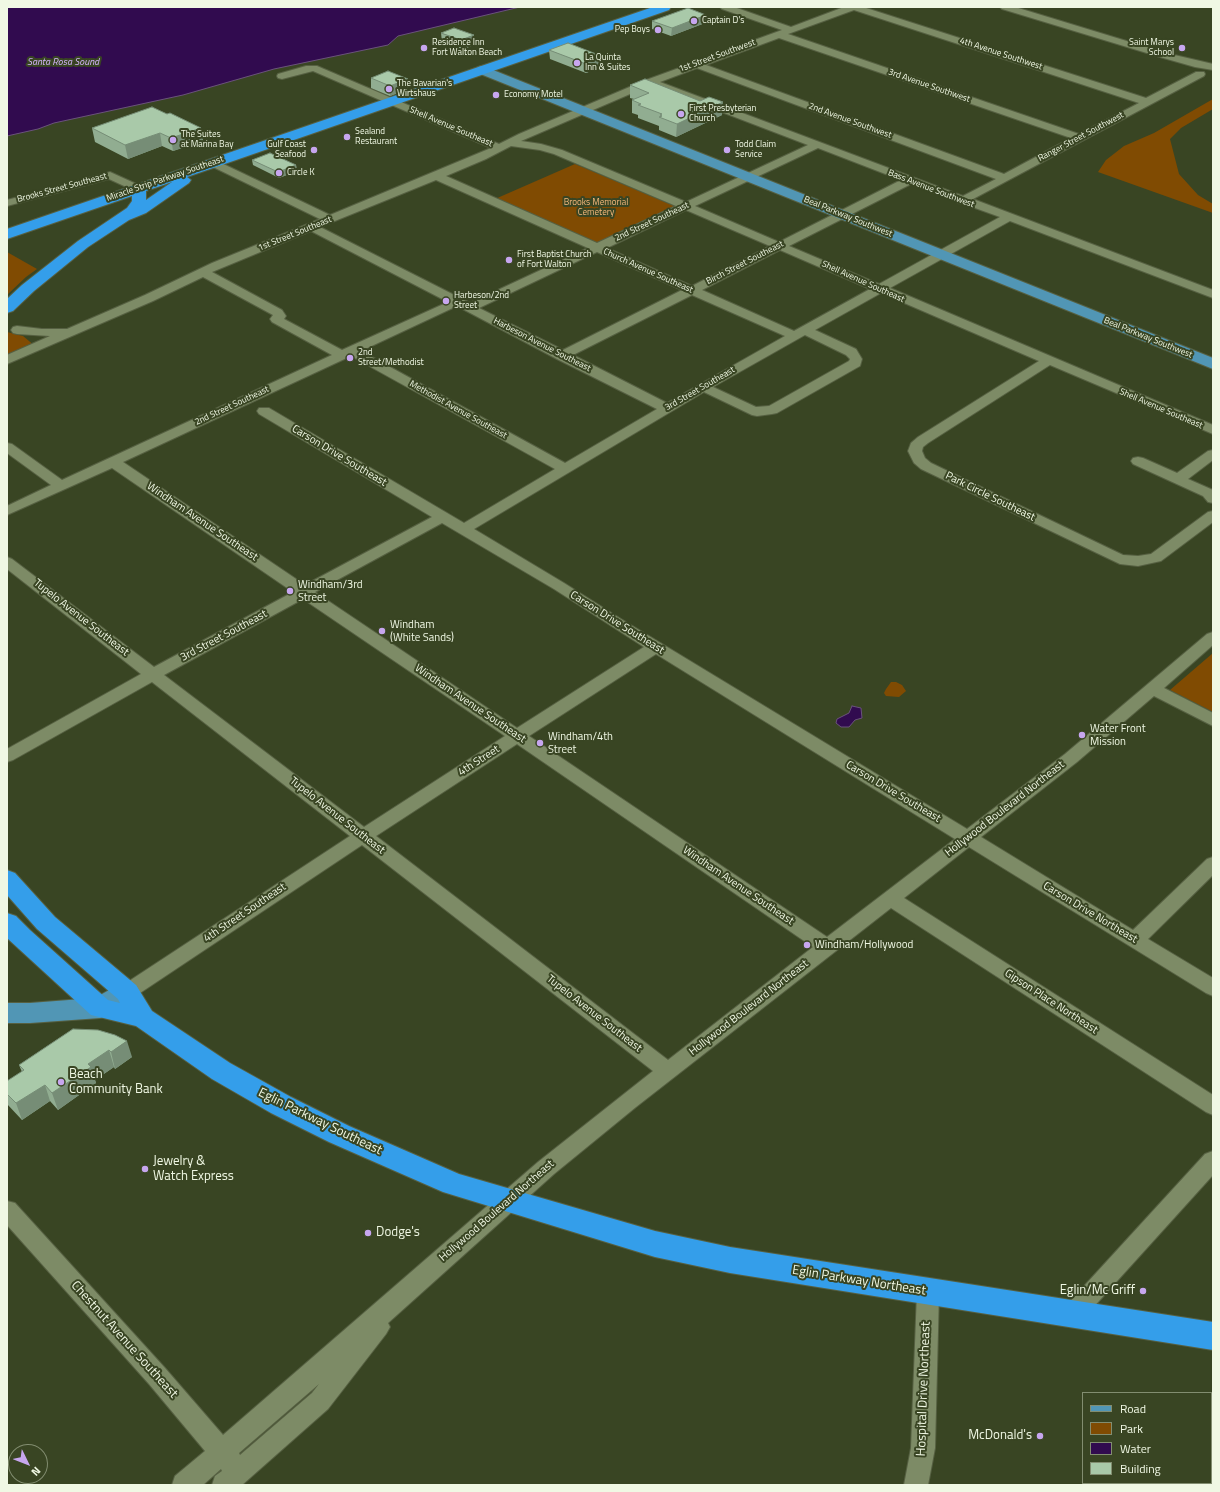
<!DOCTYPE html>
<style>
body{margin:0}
#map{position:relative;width:1220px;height:1492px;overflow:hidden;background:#394523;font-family:"Titillium Web",sans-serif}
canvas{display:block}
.frame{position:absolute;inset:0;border:8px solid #f0f8e4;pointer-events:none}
.legend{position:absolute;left:1082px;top:1392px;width:130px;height:92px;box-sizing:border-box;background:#394523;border:1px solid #828d70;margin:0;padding:5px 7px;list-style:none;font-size:12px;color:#f0f8e4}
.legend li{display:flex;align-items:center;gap:8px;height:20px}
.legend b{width:20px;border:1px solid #828d70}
.north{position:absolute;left:8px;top:1444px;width:40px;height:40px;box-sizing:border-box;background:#394523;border:1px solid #828d70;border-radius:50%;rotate:133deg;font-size:11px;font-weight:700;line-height:16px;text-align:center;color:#f0f8e4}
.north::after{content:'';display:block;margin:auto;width:14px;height:18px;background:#c7a6ef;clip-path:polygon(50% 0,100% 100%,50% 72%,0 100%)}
</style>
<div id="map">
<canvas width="1220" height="1492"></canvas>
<div class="frame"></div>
<ul class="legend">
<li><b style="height:5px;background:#5196b5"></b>Road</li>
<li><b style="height:11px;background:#804b02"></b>Park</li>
<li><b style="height:11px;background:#310b4f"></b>Water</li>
<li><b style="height:11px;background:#a9c9a9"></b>Building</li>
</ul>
<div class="north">N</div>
</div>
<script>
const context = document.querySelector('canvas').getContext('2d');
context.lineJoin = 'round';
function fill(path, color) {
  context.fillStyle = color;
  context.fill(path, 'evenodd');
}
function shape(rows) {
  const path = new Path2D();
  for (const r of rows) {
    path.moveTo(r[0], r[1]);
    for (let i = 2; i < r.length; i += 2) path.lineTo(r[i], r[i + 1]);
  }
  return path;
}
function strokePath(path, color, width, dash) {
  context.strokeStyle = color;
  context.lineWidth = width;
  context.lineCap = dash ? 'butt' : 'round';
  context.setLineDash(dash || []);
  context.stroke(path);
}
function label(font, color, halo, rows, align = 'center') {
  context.font = font + ' "Titillium Web",sans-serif';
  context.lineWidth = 4;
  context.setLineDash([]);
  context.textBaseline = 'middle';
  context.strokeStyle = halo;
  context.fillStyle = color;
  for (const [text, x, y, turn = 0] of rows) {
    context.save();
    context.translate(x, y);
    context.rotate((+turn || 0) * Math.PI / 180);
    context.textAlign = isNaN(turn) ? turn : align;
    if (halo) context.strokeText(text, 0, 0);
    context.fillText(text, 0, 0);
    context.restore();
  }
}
const green = shape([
 [1213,99,1213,109,1181,128,1170,139,1179,174,1198,195,1213,204,1213,213,1098,172,1106,160,1124,146,1154,133],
 [575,164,677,207,598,244,495,199],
 [7,252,37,269,26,277,7,295],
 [7,332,23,336,35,346,7,358],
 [1213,653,1213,712,1170,690],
 [891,682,896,682,902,685,906,691,899,697,886,696,884,693,886,689]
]);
const water = shape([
 [7,7,520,7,398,36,388,45,274,69,183,95,54,123,38,129,7,136,7,7],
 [852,706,861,708,862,718,855,720,849,727,841,727,836,723,837,719,849,713,852,706]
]);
const minor = shape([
 [720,7,734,7,791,27,844,7,863,7,1146,98,1196,72,1204,72,1205,74,1204,76,973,199,1213,290,1213,298,1010,221,890,288,1213,425,1213,434,1050,365,928,443,923,447,922,451,925,458,931,463,1123,555,1138,556,1151,554,1208,512,1213,511,1213,522,1161,561,1138,566,1120,564,921,469,914,463,908,451,911,443,918,437,1039,361,881,293,815,330,856,349,862,359,860,366,777,413,772,414,757,416,752,415,704,392,474,529,564,583,621,619,967,829,1065,754,1207,634,1213,632,1213,645,1164,688,1213,713,1213,726,1154,696,1077,762,981,837,1133,930,1207,859,1213,857,1213,875,1148,939,1213,978,1213,996,1206,993,969,847,904,898,1213,1095,1213,1115,1206,1112,891,908,636,1107,554,1174,388,1323,390,1327,386,1334,328,1409,242,1485,212,1485,215,1476,222,1471,221,1469,203,1485,172,1485,175,1476,205,1451,149,1384,7,1225,7,1201,15,1203,165,1368,223,1435,538,1162,653,1071,362,845,134,997,127,1000,120,997,117,992,120,987,350,836,152,682,13,760,7,762,7,749,141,674,7,569,7,557,12,559,154,667,293,592,112,468,7,515,7,506,51,485,7,453,7,443,12,444,62,480,332,355,272,322,270,319,273,315,203,277,153,301,7,364,7,355,50,336,17,334,13,333,11,330,13,327,17,326,42,329,67,329,145,295,212,263,320,219,209,165,208,163,209,161,217,161,330,215,491,148,313,71,282,79,278,78,277,76,278,74,306,66,317,66,499,144,519,134,646,80,690,64,692,62,697,61,782,30,722,9,720,7],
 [854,10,1139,103,1079,134,788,34,854,10],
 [779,38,1071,138,1004,174,706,65,779,38],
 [697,68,996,179,963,196,660,82,697,68],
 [651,85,808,145,686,202,562,150,541,144,521,141,651,85],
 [511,146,540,150,554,154,676,206,597,243,446,176,486,159,511,146],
 [818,148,901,180,779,242,695,206,818,148],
 [436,180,588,248,470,303,320,227,436,180],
 [911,184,956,201,958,203,964,204,1000,217,879,284,789,246,911,184],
 [686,210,770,246,692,286,607,248,686,210],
 [311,231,448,302,342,350,284,319,286,316,282,310,212,272,311,231],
 [780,250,870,289,794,331,702,290,780,250],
 [597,252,682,290,563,350,479,308,597,252],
 [692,295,785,336,667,403,573,355,692,295],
 [457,306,557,359,657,409,565,463,361,351,457,306],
 [805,335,846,355,850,359,849,361,769,406,756,407,713,387,805,335],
 [351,356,555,469,464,523,269,408,259,408,257,411,259,414,432,517,305,585,123,462,351,356],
 [442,523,554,589,644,647,517,728,315,592,442,523],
 [303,599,505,736,364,827,164,675,303,599],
 [656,654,955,839,827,937,529,736,656,654],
 [517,744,813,947,668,1060,376,836,517,744],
 [319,1384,312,1393,240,1455,239,1453,319,1384],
 [1000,7,1015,7,1166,53,1213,64,1213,70,1195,67,1160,57,1002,9,1000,7],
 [110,172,143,187,145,189,139,192,135,191,109,179,7,206,7,200,110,172],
 [1213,450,1213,460,1188,479,1213,490,1213,503,1208,502,1203,496,1133,464,1131,461,1133,458,1138,457,1143,458,1177,473,1208,451,1213,450],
 [1213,1151,1213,1175,1080,1322,1072,1325,1064,1322,1061,1315,1064,1308,1205,1154,1213,1151],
 [928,1282,936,1285,939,1292,935,1448,928,1485,904,1485,911,1448,917,1292,920,1285,928,1282]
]);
const major = shape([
 [483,66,1213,358,1213,369,478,73,477,70,478,67,483,66],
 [127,982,136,985,140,992,136,999,109,1015,100,1018,30,1023,7,1023,7,1003,30,1003,95,998,118,985,127,982]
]);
const highway = shape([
 [653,7,671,7,669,10,187,177,191,180,189,183,146,213,129,220,88,247,34,291,13,311,7,313,7,299,22,285,78,241,127,208,132,201,132,196,7,239,7,229,653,7],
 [172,182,146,200,146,191,172,182],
 [7,870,15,873,55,917,136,985,152,1011,230,1063,291,1097,349,1126,459,1174,655,1231,730,1247,1213,1322,1213,1350,730,1273,655,1257,443,1192,329,1142,271,1113,212,1079,136,1026,91,1015,7,938,7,913,16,916,30,930,108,1000,120,1003,118,999,37,929,7,895,7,870]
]);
const wall = shape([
 [652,21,705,23,671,36,652,29],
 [441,33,474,45,461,50,442,42],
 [549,50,604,57,604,66,586,73,550,59],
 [371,78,408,79,408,89,390,96,371,88],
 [630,85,722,115,676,137,659,130,659,126,638,118,638,115,632,113,632,100,634,99,630,98],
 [167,114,201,128,203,141,173,151,162,146,128,159,95,142,92,128],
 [252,160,296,165,297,171,279,178,253,165],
 [73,1029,132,1057,115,1069,114,1067,95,1080,96,1083,58,1110,50,1101,22,1120,7,1104,7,1081,22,1072,19,1065]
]);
const shadedWall = shape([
 [706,15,705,23,671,36,672,28],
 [474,35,474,45,461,50,461,40],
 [604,57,604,66,586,73,586,64],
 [408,79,408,89,390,96,390,86],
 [723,102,722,115,676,137,677,124],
 [201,128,203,141,173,151,171,138],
 [160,133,162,146,128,159,125,145],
 [296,165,297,171,279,178,278,172],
 [127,1041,132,1057,115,1069,111,1052],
 [109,1050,114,1067,95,1080,96,1083,58,1110,52,1093,88,1064],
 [45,1085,50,1101,22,1120,16,1103]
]);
const building = shape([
 [688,8,706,15,672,28,652,21,688,8],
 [454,28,474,35,461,40,441,33,454,28],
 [568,43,604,57,586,64,549,50,568,43],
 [388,71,408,79,390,86,371,78,388,71],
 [645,79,700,101,709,97,723,102,677,124,659,117,662,116,660,115,662,114,638,105,641,104,632,100,649,93,630,85,645,79],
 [152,107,167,114,170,113,201,128,171,138,160,133,125,145,92,128,152,107],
 [270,153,296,165,278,172,252,160,270,153],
 [73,1029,98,1030,115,1035,127,1041,111,1052,109,1050,88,1064,91,1067,52,1093,45,1085,16,1103,7,1094,7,1081,24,1070,19,1065,73,1029]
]);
const markers = [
 [694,21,4,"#c7a6ef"],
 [658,30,4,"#c7a6ef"],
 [424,48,4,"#c7a6ef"],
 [1182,48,4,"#c7a6ef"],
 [577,63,4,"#c7a6ef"],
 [389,89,4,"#c7a6ef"],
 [496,95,4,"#c7a6ef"],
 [681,114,4,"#c7a6ef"],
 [347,137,4,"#c7a6ef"],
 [173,140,4,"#c7a6ef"],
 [314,150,4,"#c7a6ef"],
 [727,150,4,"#c7a6ef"],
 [279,173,4,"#c7a6ef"],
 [509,260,4,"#c7a6ef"],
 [446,301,4,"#c7a6ef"],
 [350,358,4,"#c7a6ef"],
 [290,591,4,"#c7a6ef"],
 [382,631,4,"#c7a6ef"],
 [1082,735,4,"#c7a6ef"],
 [540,743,4,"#c7a6ef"],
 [807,945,4,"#c7a6ef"],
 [61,1082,4,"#c7a6ef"],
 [145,1169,4,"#c7a6ef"],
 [368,1233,4,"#c7a6ef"],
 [1143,1291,4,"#c7a6ef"],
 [1040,1436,4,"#c7a6ef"]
];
const farPoinames = [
 ["Captain D's",702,21],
 ["Pep Boys",650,30,"right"],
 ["Residence Inn",432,43],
 ["Fort Walton Beach",432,53],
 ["Saint Marys",1174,43,"right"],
 ["School",1174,53,"right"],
 ["La Quinta",585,58],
 ["Inn & Suites",585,68],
 ["The Bavarian's",397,84],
 ["Wirtshaus",397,94],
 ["Economy Motel",504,95],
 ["First Presbyterian",689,109],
 ["Church",689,119],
 ["Sealand",355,132],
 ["Restaurant",355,142],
 ["The Suites",181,135],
 ["at Marina Bay",181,145],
 ["Gulf Coast",306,145,"right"],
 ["Seafood",306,155,"right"],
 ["Todd Claim",735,145],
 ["Service",735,155],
 ["Circle K",287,173],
 ["First Baptist Church",517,255],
 ["of Fort Walton",517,265],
 ["Harbeson/2nd",454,296],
 ["Street",454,306],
 ["2nd",358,353],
 ["Street/Methodist",358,363]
];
const farStreetnames = [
 ["4th Avenue Southwest",1001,54,18],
 ["1st Street Southwest",717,56,-20],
 ["3rd Avenue Southwest",929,86,19],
 ["2nd Avenue Southwest",850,121,20],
 ["Shell Avenue Southeast",451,127,23],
 ["Ranger Street Southwest",1081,137,-28],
 ["Miracle Strip Parkway Southeast",165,179,-19],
 ["Brooks Street Southeast",62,188,-15],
 ["Bass Avenue Southwest",931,189,21],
 ["Beal Parkway Southwest",848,217,22],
 ["2nd Street Southeast",652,222,-25],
 ["1st Street Southeast",295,234,-22],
 ["Birch Street Southeast",745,263,-27],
 ["Church Avenue Southeast",648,271,24],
 ["Shell Avenue Southeast",863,282,24],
 ["Beal Parkway Southwest",1148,338,22],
 ["Harbeson Avenue Southeast",542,345,27],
 ["3rd Street Southeast",700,389,-30],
 ["2nd Street Southeast",232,406,-25],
 ["Shell Avenue Southeast",1161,409,23],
 ["Methodist Avenue Southeast",458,410,29]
];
const farParknames = [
 ["Brooks Memorial",596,203],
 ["Cemetery",596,213]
];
const farWaternames = [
 ["Santa Rosa Sound",63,63]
];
const streetNames = [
 ["Carson Drive Southeast",339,456,31],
 ["Park Circle Southeast",990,497,26],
 ["Windham Avenue Southeast",202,522,34],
 ["Tupelo Avenue Southeast",81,618,38],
 ["Carson Drive Southeast",617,623,32],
 ["3rd Street Southeast",224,636,-28],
 ["Windham Avenue Southeast",470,704,34],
 ["4th Street",479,761,-33],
 ["Carson Drive Southeast",893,792,31],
 ["Hollywood Boulevard Northeast",1005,809,-38],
 ["Tupelo Avenue Southeast",337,816,38],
 ["Windham Avenue Southeast",738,886,34],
 ["4th Street Southeast",245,913,-34],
 ["Carson Drive Northeast",1090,913,31],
 ["Gipson Place Northeast",1051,1002,33],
 ["Hollywood Boulevard Northeast",749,1008,-38],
 ["Tupelo Avenue Southeast",594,1014,38],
 ["Hollywood Boulevard Northeast",497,1211,-41]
];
const poiNames = [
 ["Windham/3rd",298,585],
 ["Street",298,598],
 ["Windham",390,625],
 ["(White Sands)",390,638],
 ["Water Front",1090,729],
 ["Mission",1090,742],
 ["Windham/4th",548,737],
 ["Street",548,750],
 ["Windham/Hollywood",815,945]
];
const nearPoinames = [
 ["Beach",69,1075],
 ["Community Bank",69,1090],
 ["Jewelry &",153,1162],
 ["Watch Express",153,1177],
 ["Dodge's",376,1233],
 ["Eglin/Mc Griff",1135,1291,"right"],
 ["McDonald's",1032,1436,"right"]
];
const nearStreetnames = [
 ["Eglin Parkway Southeast",320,1122,26],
 ["Eglin Parkway Northeast",859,1281,9],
 ["Chestnut Avenue Southeast",124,1340,48],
 ["Hospital Drive Northeast",924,1389,-88]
];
fill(green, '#804b02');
fill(water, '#310b4f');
strokePath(water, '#6a527c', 1);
strokePath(minor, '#566042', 2);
strokePath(major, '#566042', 2);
strokePath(highway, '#566042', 2);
fill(minor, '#7d8b66');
fill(major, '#5196b5');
fill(highway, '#349eea');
fill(wall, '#91ad91');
fill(shadedWall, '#768d76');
fill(building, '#a9c9a9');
strokePath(building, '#768d76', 1);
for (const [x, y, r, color] of markers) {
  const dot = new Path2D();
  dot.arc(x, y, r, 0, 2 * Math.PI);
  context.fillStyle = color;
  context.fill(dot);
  strokePath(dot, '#394523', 1.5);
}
label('9px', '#f0f8e4', '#394523', farPoinames, 'left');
label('9px', '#f0f8e4', '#394523', farStreetnames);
label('9px', '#f5b87c', '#394523', farParknames);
label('italic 10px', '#d4b4fc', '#394523', farWaternames);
label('11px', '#f0f8e4', '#394523', streetNames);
label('11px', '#f0f8e4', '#394523', poiNames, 'left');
label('13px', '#f0f8e4', '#394523', nearPoinames, 'left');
label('13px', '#f0f8e4', '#394523', nearStreetnames);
</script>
